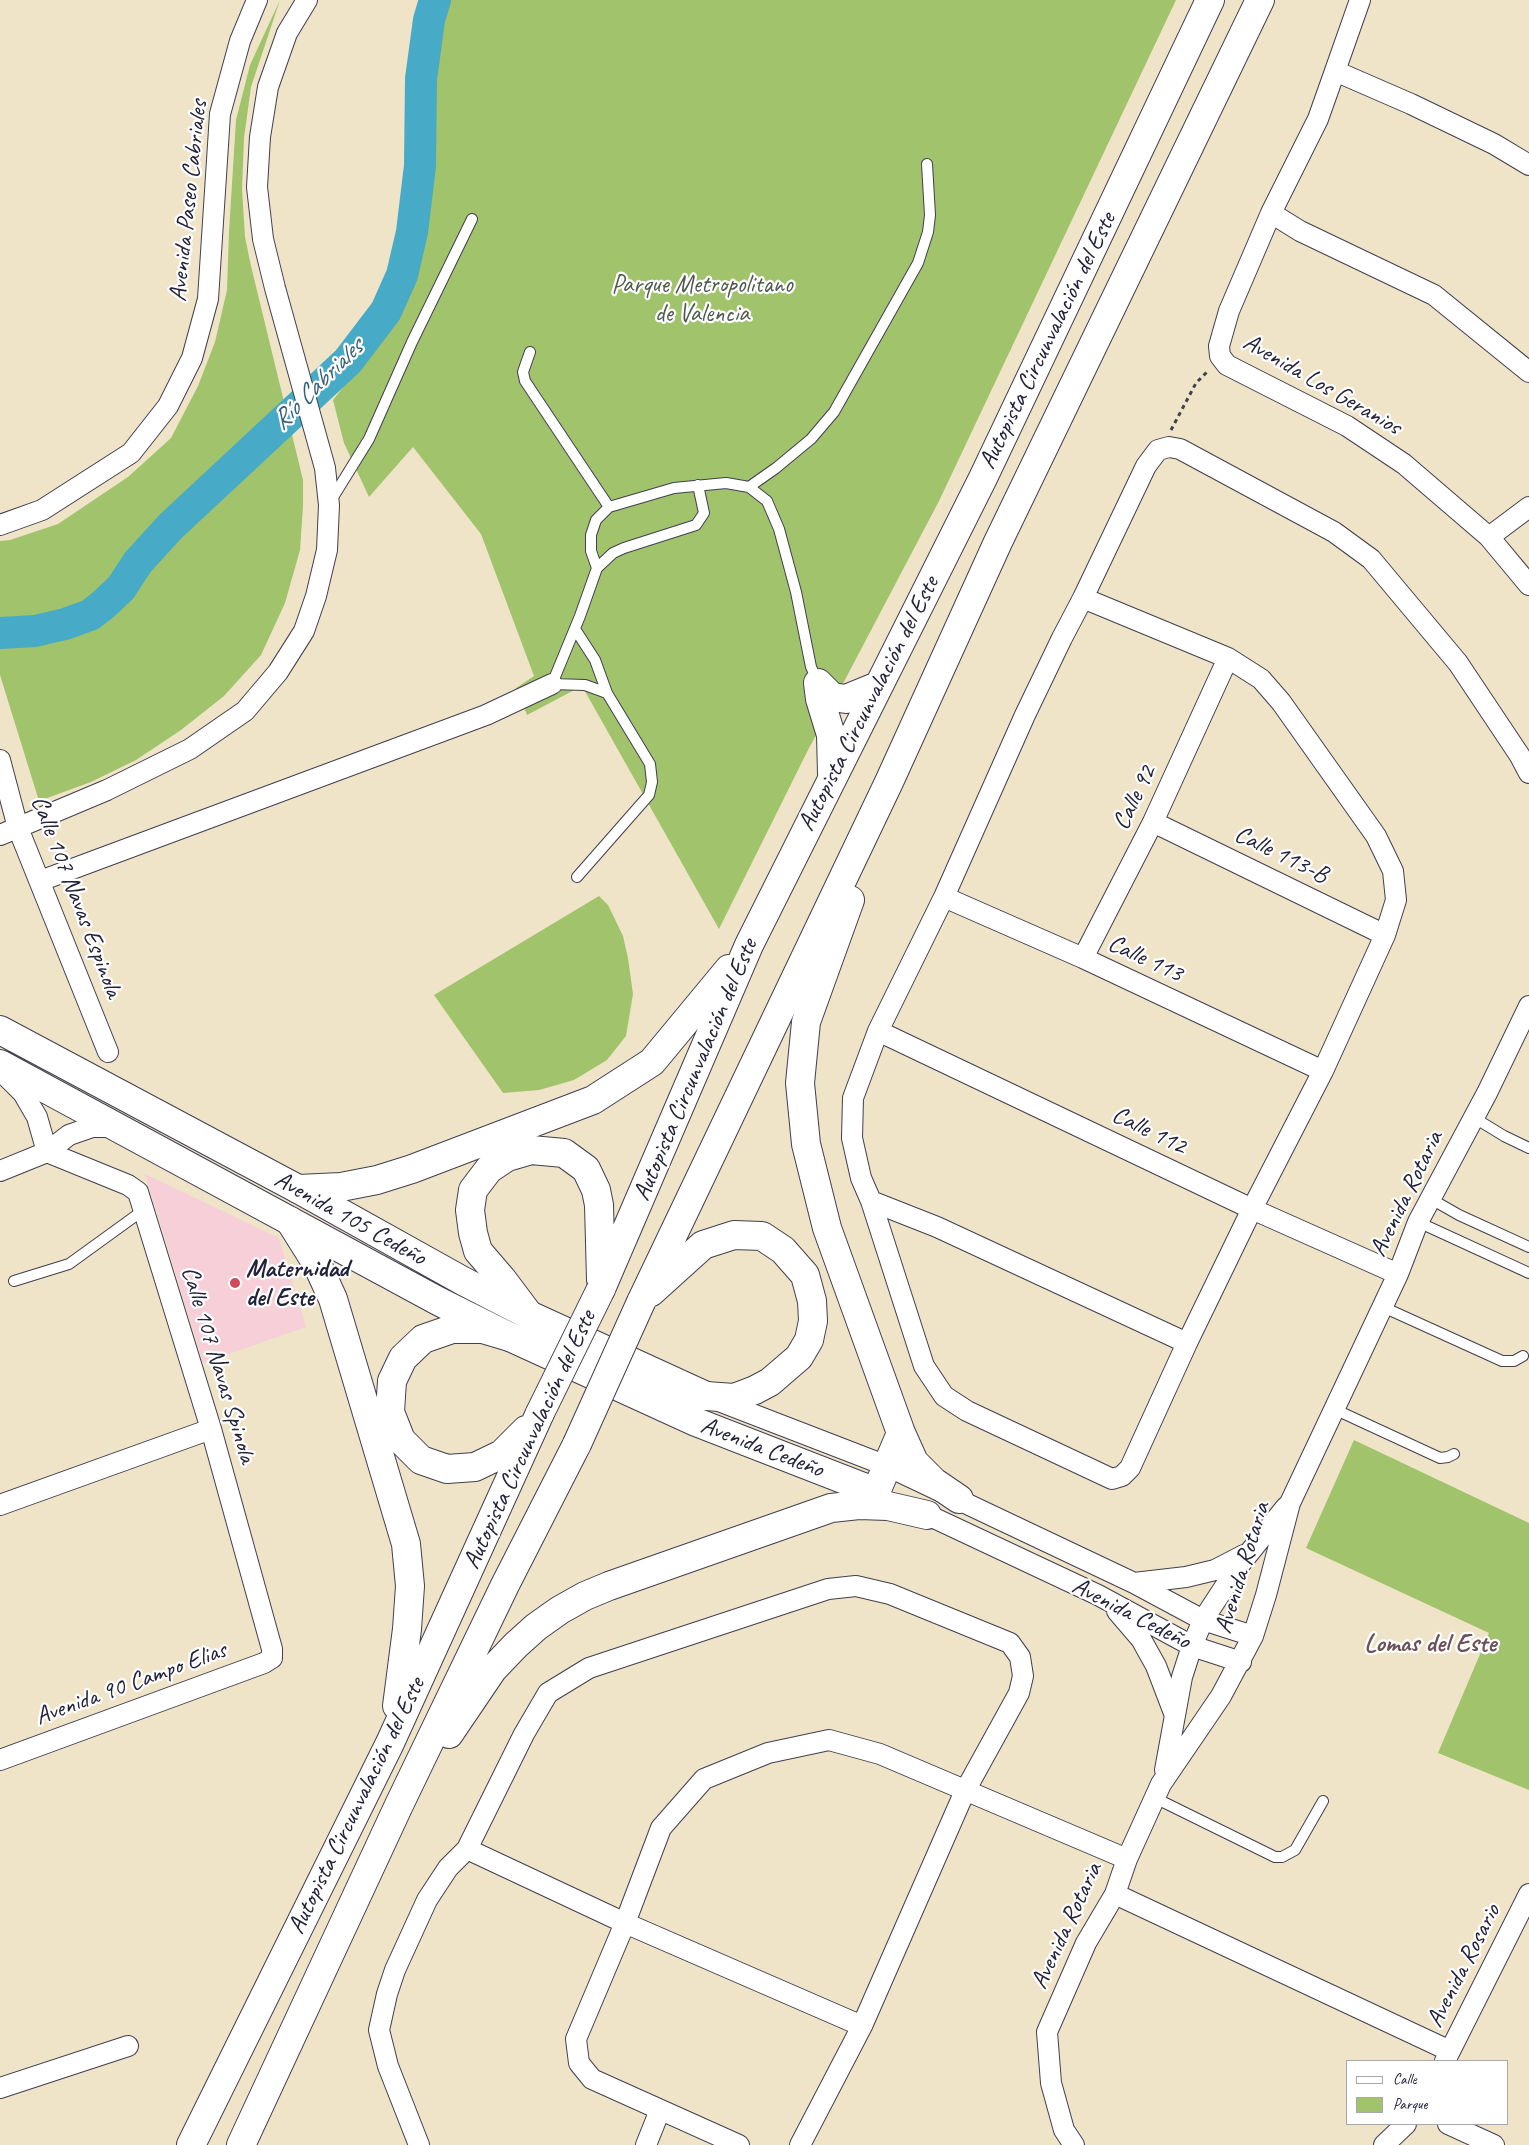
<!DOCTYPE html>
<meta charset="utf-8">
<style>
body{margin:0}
#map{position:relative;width:1529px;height:2145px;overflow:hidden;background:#efe4c7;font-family:Caveat,sans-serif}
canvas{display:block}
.legend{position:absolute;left:1346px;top:2060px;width:162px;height:65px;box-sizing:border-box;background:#fff;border:1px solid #a7a7b1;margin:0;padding:6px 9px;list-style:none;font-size:15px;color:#22223b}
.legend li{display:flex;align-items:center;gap:10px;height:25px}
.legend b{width:25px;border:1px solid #a7a7b1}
</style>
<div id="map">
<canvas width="1529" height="2145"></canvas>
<ul class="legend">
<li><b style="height:6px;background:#fff"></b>Calle</li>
<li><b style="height:14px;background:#a0c36c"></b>Parque</li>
</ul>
</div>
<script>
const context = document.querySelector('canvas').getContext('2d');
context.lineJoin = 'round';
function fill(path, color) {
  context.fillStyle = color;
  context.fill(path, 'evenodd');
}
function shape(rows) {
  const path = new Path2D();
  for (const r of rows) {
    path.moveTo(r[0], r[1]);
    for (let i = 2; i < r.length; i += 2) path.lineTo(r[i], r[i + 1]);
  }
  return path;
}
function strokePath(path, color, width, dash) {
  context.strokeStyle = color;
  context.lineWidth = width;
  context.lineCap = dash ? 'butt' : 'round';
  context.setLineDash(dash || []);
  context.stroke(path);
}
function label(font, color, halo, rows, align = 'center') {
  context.font = font + ' Caveat,sans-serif';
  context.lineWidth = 4.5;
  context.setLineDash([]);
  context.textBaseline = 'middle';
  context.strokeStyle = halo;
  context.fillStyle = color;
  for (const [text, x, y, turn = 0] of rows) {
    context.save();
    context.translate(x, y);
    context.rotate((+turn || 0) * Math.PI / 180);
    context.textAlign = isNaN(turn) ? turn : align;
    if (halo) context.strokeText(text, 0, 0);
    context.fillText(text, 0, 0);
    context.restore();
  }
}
const built = shape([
 [145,1174,279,1238,306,1327,203,1363]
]);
const green = shape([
 [280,0,251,87,244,138,242,189,245,237,251,266,303,480,303,506,300,550,285,603,261,655,224,696,181,730,136,760,91,782,39,801,0,675,0,541,10,540,58,524,128,477,171,438,198,386,215,342,227,290,229,232,236,120,250,65],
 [436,0,1176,0,939,501,807,752,719,929,582,686,527,715,516,688,534,676,481,534,413,447,369,497,344,443,333,400,347,382,376,336,400,289,413,213,422,117,421,43],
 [599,896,608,905,623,936,628,958,633,994,626,1036,607,1060,574,1080,539,1090,503,1093,434,995],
 [1354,1440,1529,1523,1529,1790,1438,1753,1489,1633,1306,1548]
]);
const river = shape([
 [0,633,35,631,65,624,90,615,103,605,121,588,138,562,171,526,348,361,386,311,402,275,412,232,420,166,421,79,429,20,435,0]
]);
const path = shape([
 [1171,430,1196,383,1209,370]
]);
const lane = shape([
 [530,352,523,372,525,381,609,507],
 [749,487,776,468,811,439,834,412,918,263,928,232,930,215,927,164],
 [330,502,369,439,412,342,472,219],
 [597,568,591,551,591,535,596,520,609,507,674,488,726,483,749,487,767,501,779,529,796,592,811,667,818,682],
 [575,629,595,660,607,693],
 [577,877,649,795,652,782,650,764,607,693,585,685,552,684,580,616,597,568,613,553,624,548,696,525,704,513,698,485],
 [1473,1117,1504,1136,1529,1148],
 [1431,1199,1459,1215,1529,1247],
 [1418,1222,1529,1273],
 [14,1281,69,1264,145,1209],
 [1383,1307,1502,1361,1514,1361,1523,1356],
 [1334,1409,1440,1458,1448,1457,1454,1454],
 [1155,1798,1275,1857,1282,1857,1295,1850,1323,1801]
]);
const street = shape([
 [1335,71,1360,0],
 [1529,165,1494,144,1411,104,1335,71,1318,119,1271,213,1300,231,1434,295,1529,372],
 [1271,213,1229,311,1219,346,1220,356,1227,365,1347,426,1404,464,1489,537,1529,585],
 [0,525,42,510,131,453,168,406,192,358,208,299,220,114,240,41,257,0],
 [1489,537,1529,507],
 [1083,598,1228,658,1261,679,1281,702,1376,836,1393,871,1396,900,1385,935,1323,1071,1252,1209,1187,1343,937,1227,871,1201,861,1178,852,1138,853,1098,878,1031,944,897,1025,715,1062,638,1083,598,1146,466,1158,450,1169,447,1180,449,1334,532,1371,559,1458,663,1520,756,1529,773],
 [0,760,18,828,108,1052],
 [1153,822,1385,935],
 [0,835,107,790,190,749,245,711,278,672,304,631,316,596,327,550,329,505,325,468,275,288,263,239,257,187,260,137,268,87,287,33,307,0],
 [40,881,486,715,552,684],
 [944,897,1083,958,1323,1071],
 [1083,958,1153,822,1228,658],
 [878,1031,1252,1209,1398,1274],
 [2,1072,23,1093,37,1117,47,1152],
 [0,1171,47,1152,69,1135,92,1127,114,1127],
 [871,1201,924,1366,944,1396,967,1411,1112,1479,1122,1476,1130,1468,1187,1343],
 [716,1400,887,1466,1134,1583,1203,1620,1253,1636],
 [0,1505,211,1429],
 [915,1509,1098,1595,1192,1646,1241,1662],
 [1134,1583,1186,1577,1215,1570,1244,1555],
 [1117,1611,1141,1639,1156,1666,1174,1713],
 [0,1760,264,1663,272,1658,272,1649,211,1429,138,1192,128,1185,47,1152],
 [1165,1770,1182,1677,1192,1646,1203,1620,1237,1568,1286,1507],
 [467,1849,625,1923,862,2026],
 [1115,1894,1450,2051],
 [1445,2061,1529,1894],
 [0,2088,128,2046],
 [1448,2124,1494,2145],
 [419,2145,388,2066,379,2030,387,1994,395,1970,427,1900,448,1868,467,1849,524,1734,548,1693,589,1668,828,1589,856,1586,890,1594,1010,1643,1020,1657,1023,1676,1019,1693,965,1791,862,2026,800,2145],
 [646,2145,660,2110],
 [739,2145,592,2079,579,2063,576,2039,625,1923,661,1828,704,1779,768,1753,829,1740,880,1754,1127,1859],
 [1074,2145,1064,2130,1051,2083,1047,2032,1086,1943,1115,1894,1127,1859,1161,1784,1221,1696,1253,1636,1266,1595,1290,1503,1398,1274,1418,1222,1487,1093,1529,1006],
 [1384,2145,1406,2124]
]);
const secondary = shape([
 [0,1030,298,1189,463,1281,529,1315,706,1396],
 [0,1064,438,1301,510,1337,696,1422,876,1492]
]);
const highway = shape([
 [818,683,820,699,831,735,832,774],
 [818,683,832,697,846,699,878,686],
 [850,900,806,1022,800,1083,806,1144,827,1228,901,1433,914,1462,934,1482,959,1499],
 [298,1189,341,1187,377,1180,412,1169,593,1100,652,1062,729,969],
 [290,1221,317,1264,333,1299,406,1544,410,1586,407,1629,397,1706],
 [601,1289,749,945,983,478,1210,0],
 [651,1292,703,1245,734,1235,762,1236,783,1250,805,1275,812,1301,813,1321,809,1340,799,1357,770,1382,755,1390,734,1398,706,1396],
 [641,1302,889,782,998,542,1260,0],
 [529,1315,502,1279,478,1251,473,1233,470,1210,473,1190,489,1169,507,1157,531,1150,564,1153,586,1169,596,1190,599,1205,601,1280],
 [510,1337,483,1329,452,1329,423,1339,403,1358,392,1381,390,1412,401,1440,421,1460,447,1469,475,1467,502,1454,526,1430],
 [876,1492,901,1433],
 [449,1734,493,1669,516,1645,536,1627,560,1610,585,1596,609,1586,831,1508,859,1505,888,1506,927,1515],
 [191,2145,390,1743,540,1413],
 [241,2145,399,1805,505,1585,577,1444]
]);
const highwayBridge = shape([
 [540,1413,601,1289],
 [577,1444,641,1302]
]);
const markers = [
 [235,1283,6,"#d1495b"]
];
const streetNames = [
 ["Avenida Paseo Cabriales",189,201,-84],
 ["Autopista Circunvalación del Este",1048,341,-64],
 ["Avenida Los Geranios",1322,385,30],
 ["Autopista Circunvalación del Este",869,704,-63],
 ["Calle 92",1135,798,-64],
 ["Calle 113-B",1281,855,26],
 ["Calle 107 Navas Espinola",76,897,69],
 ["Calle 113",1145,959,25],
 ["Autopista Circunvalación del Este",696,1070,-67],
 ["Calle 112",1149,1131,26],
 ["Avenida Rotaria",1407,1194,-64],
 ["Avenida 105 Cedeño",350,1219,29],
 ["Calle 107 Navas Spinola",218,1365,73],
 ["Autopista Circunvalación del Este",530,1440,-65],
 ["Avenida Cedeño",762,1448,21],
 ["Avenida Rotaria",1243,1568,-73],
 ["Avenida Cedeño",1131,1614,27],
 ["Avenida 90 Campo Elias",131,1684,-20],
 ["Autopista Circunvalación del Este",357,1806,-64],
 ["Avenida Rotaria",1067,1926,-65],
 ["Avenida Rosario",1464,1966,-63]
];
const parkNames = [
 ["Parque Metropolitano",702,285],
 ["de Valencia",702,314]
];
const poiNames = [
 ["Maternidad",246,1269],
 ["del Este",246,1298]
];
const waterNames = [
 ["Río Cabriales",318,385,-45]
];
const neighbourhoodNames = [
 ["Lomas del Este",1430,1644]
];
fill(built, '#f6cfd8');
fill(green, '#a0c36c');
strokePath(river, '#47aac6', 32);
strokePath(lane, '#413f50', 12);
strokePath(street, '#413f50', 22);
strokePath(secondary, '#413f50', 30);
strokePath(highway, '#413f50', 30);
strokePath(path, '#413f50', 3, [4, 4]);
strokePath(lane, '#fff', 10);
strokePath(street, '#fff', 20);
strokePath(secondary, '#fff', 28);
strokePath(highway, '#fff', 28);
strokePath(highwayBridge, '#413f50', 30, []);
strokePath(highwayBridge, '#fff', 28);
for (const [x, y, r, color] of markers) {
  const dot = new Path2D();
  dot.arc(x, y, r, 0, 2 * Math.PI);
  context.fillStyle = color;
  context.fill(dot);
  strokePath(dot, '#fff', 2);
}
label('25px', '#22223b', '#fff', streetNames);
label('25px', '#4e5a4c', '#fff', parkNames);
label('bold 25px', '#22223b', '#fff', poiNames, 'left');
label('italic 26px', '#335f7a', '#fff', waterNames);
label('bold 26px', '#6d5158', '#fff', neighbourhoodNames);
</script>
